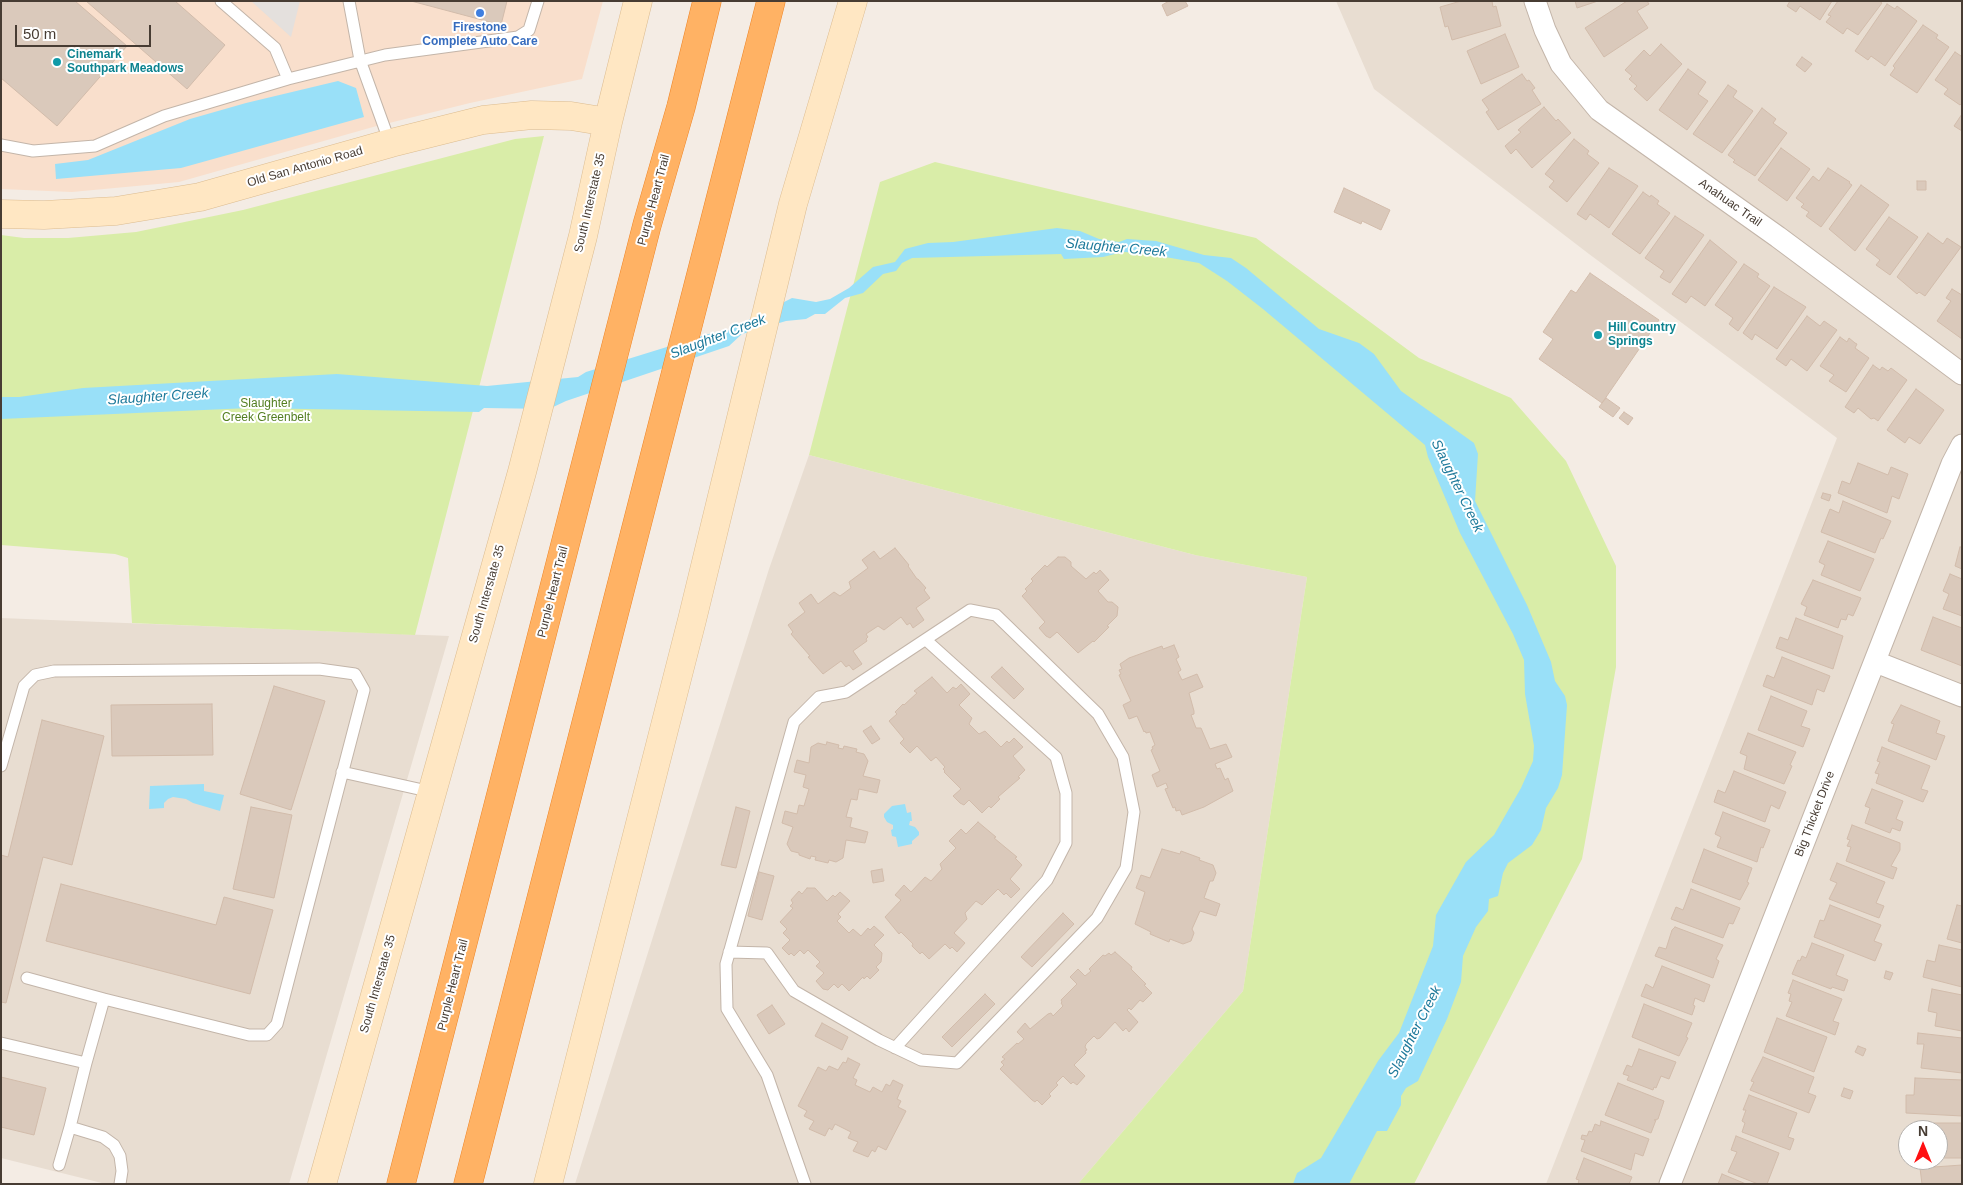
<!DOCTYPE html>
<style>
body{margin:0}
#map{position:relative;width:1963px;height:1185px;overflow:hidden;background:#f4ece4;font-family:Arial,sans-serif}
canvas{display:block}
.frame{position:absolute;inset:0;border:2px solid #473c33;pointer-events:none}
.north{position:absolute;left:1898px;top:1120px;width:50px;height:50px;box-sizing:border-box;background:#fff;border:1px solid #b5b1ad;border-radius:50%;rotate:0deg;font-size:14px;font-weight:700;line-height:20px;text-align:center;color:#473c33}
.north::after{content:'';display:block;margin:auto;width:18px;height:22px;background:#ff1012;clip-path:polygon(50% 0,100% 100%,50% 72%,0 100%)}
.scale{position:absolute;left:15px;top:25px;width:136px;height:22px;box-sizing:border-box;border:2px solid #473c33;border-top:0;padding-left:6px;font-size:15px;line-height:18px;white-space:nowrap;color:#473c33;-webkit-text-stroke:4px #fff;paint-order:stroke}
</style>
<div id="map">
<canvas width="1963" height="1185"></canvas>
<div class="frame"></div>
<div class="north">N</div>
<div class="scale">50 m</div>
</div>
<script>
const context = document.querySelector('canvas').getContext('2d');
context.lineJoin = 'round';
function fill(path, color) {
  context.fillStyle = color;
  context.fill(path, 'evenodd');
}
function shape(rows) {
  const path = new Path2D();
  for (const r of rows) {
    path.moveTo(r[0], r[1]);
    for (let i = 2; i < r.length; i += 2) path.lineTo(r[i], r[i + 1]);
  }
  return path;
}
function strokePath(path, color, width, dash) {
  context.strokeStyle = color;
  context.lineWidth = width;
  context.lineCap = dash ? 'butt' : 'round';
  context.setLineDash(dash || []);
  context.stroke(path);
}
function label(font, color, halo, rows, align = 'center') {
  context.font = font + ' Arial,sans-serif';
  context.lineWidth = 4;
  context.setLineDash([]);
  context.textBaseline = 'middle';
  context.strokeStyle = halo;
  context.fillStyle = color;
  for (const [text, x, y, turn = 0] of rows) {
    context.save();
    context.translate(x, y);
    context.rotate((+turn || 0) * Math.PI / 180);
    context.textAlign = isNaN(turn) ? turn : align;
    if (halo) context.strokeText(text, 0, 0);
    context.fillText(text, 0, 0);
    context.restore();
  }
}
const residential = shape([
 [1336,1,1962,1,1962,1184,1546,1184,1837,438,1589,254,1374,89],
 [1908,1130,1938,1130,1938,1160,1908,1160],
 [809,455,1195,555,1307,577,1243,991,1078,1184,575,1184,769,569],
 [1,618,449,636,289,1184,106,1184,1,1158]
]);
const commercial = shape([
 [1,1,603,1,582,79,470,103,373,127,179,182,72,192,1,189]
]);
const green = shape([
 [544,136,415,635,132,623,128,558,115,554,1,545,1,235,24,238,68,238,136,232,243,210,515,139],
 [935,162,1256,238,1419,358,1511,398,1566,461,1616,566,1616,667,1582,859,1414,1184,1078,1184,1243,991,1307,577,1195,555,809,455,880,182]
]);
const parking = shape([
 [251,1,300,1,291,37]
]);
const water = shape([
 [338,81,356,88,364,117,181,168,56,179,55,164,88,160,190,119,246,103],
 [1057,228,1080,231,1099,239,1119,242,1127,239,1156,241,1204,255,1231,258,1246,268,1319,329,1359,343,1374,354,1401,391,1474,443,1478,454,1475,501,1527,605,1551,662,1555,681,1565,696,1567,705,1562,775,1558,788,1546,808,1541,830,1532,845,1508,863,1503,873,1498,896,1489,899,1488,911,1476,927,1463,956,1461,982,1447,1019,1418,1081,1406,1088,1401,1096,1401,1105,1387,1131,1377,1131,1349,1184,1293,1184,1297,1173,1321,1158,1378,1061,1399,1033,1433,946,1436,915,1466,862,1494,835,1521,788,1533,761,1534,746,1525,694,1524,660,1513,634,1460,533,1428,457,1425,445,1263,309,1227,281,1199,263,1143,253,1123,252,1103,257,1064,259,1061,254,912,258,902,263,896,271,883,274,863,293,845,298,825,314,815,314,806,319,786,321,742,334,729,346,566,401,549,409,484,408,479,412,249,408,1,419,1,397,19,397,83,388,337,374,487,386,578,377,586,372,712,333,727,331,792,298,816,302,830,299,849,288,873,267,895,262,905,249,928,243,953,242],
 [204,784,204,791,224,795,220,811,193,803,186,799,173,797,168,799,164,803,164,808,149,809,150,786],
 [905,804,907,813,911,812,912,821,910,821,909,825,915,827,919,832,919,835,912,841,912,844,898,847,896,837,892,836,891,830,893,829,893,825,887,822,884,817,884,814,892,806]
]);
const building = shape([
 [1,1,75,1,127,46,57,126,1,78,1,1],
 [86,1,175,1,225,45,187,89,86,1],
 [411,1,507,1,501,25,411,1],
 [1169,1,1185,1,1188,6,1167,16,1162,5,1169,1],
 [1461,1,1492,1,1493,7,1496,6,1501,26,1452,40,1448,26,1445,27,1440,7,1461,1],
 [1575,1,1598,1,1577,8,1575,1],
 [1627,1,1647,1,1649,4,1637,11,1648,28,1604,57,1585,28,1627,1],
 [1790,1,1832,1,1820,20,1800,6,1796,12,1787,6,1790,1],
 [1838,1,1879,1,1882,3,1858,35,1847,28,1843,34,1826,22,1831,16,1828,15,1838,1],
 [1887,4,1895,9,1897,6,1917,21,1885,66,1871,56,1868,60,1855,51,1887,4],
 [1923,25,1938,35,1936,38,1949,47,1917,93,1890,75,1895,68,1893,66,1923,25],
 [1505,34,1519,67,1481,84,1467,51,1505,34],
 [1661,44,1682,64,1647,101,1634,89,1637,86,1629,79,1632,76,1625,70,1644,50,1650,56,1661,44],
 [1955,52,1961,56,1962,54,1962,103,1960,105,1944,94,1948,89,1935,80,1955,52],
 [1802,57,1812,64,1805,72,1796,65,1802,57],
 [1688,69,1706,82,1698,94,1708,101,1687,130,1659,110,1688,69],
 [1522,74,1527,81,1529,80,1535,88,1532,90,1541,104,1498,130,1486,112,1489,110,1482,100,1522,74],
 [1728,85,1737,91,1733,97,1753,111,1722,153,1693,134,1728,85],
 [1544,107,1556,121,1558,119,1571,133,1532,168,1516,149,1511,154,1505,146,1521,132,1518,130,1544,107],
 [1762,108,1776,119,1773,123,1787,133,1755,176,1733,162,1735,160,1728,155,1762,108],
 [1962,114,1962,131,1954,126,1962,114],
 [1574,139,1589,151,1587,154,1599,163,1567,202,1549,187,1554,181,1545,174,1574,139],
 [1781,148,1810,169,1787,201,1758,180,1781,148],
 [1609,168,1638,186,1609,228,1590,214,1586,220,1577,214,1609,168],
 [1828,168,1850,182,1849,183,1852,185,1821,227,1806,216,1809,212,1801,207,1804,204,1796,198,1813,176,1819,181,1828,168],
 [1917,181,1926,181,1926,190,1917,190,1917,181],
 [1861,185,1889,205,1855,251,1829,229,1861,185],
 [1344,188,1390,210,1381,230,1362,221,1361,224,1334,212,1344,188],
 [1643,192,1650,197,1651,195,1659,201,1657,204,1670,213,1640,254,1612,234,1643,192],
 [1675,216,1704,235,1670,283,1660,277,1664,271,1645,258,1675,216],
 [1889,217,1918,237,1890,275,1876,265,1880,260,1866,249,1889,217],
 [1928,233,1943,244,1947,238,1961,247,1925,296,1919,292,1917,294,1897,277,1928,233],
 [1710,240,1737,262,1705,306,1691,296,1686,303,1672,294,1710,240],
 [1744,264,1759,274,1757,277,1770,286,1738,331,1729,324,1733,318,1715,305,1744,264],
 [1590,273,1659,320,1602,403,1539,359,1553,339,1543,332,1571,290,1576,293,1590,273],
 [1774,287,1806,307,1777,349,1755,334,1752,340,1743,333,1774,287],
 [1952,289,1962,295,1962,339,1937,321,1951,301,1946,298,1952,289],
 [1807,316,1820,326,1824,321,1837,330,1807,371,1791,359,1786,366,1776,359,1807,316],
 [1840,337,1847,342,1849,338,1855,343,1857,344,1855,348,1869,358,1846,392,1829,381,1834,375,1820,366,1840,337],
 [1873,365,1880,370,1882,367,1888,371,1891,368,1907,380,1878,421,1874,418,1871,419,1858,408,1854,413,1845,407,1873,365],
 [1916,389,1944,410,1920,444,1909,437,1905,443,1887,430,1916,389],
 [1606,398,1620,408,1613,417,1599,407,1606,398],
 [1624,412,1633,418,1628,425,1619,418,1624,412],
 [1858,463,1888,475,1891,467,1908,474,1899,499,1892,496,1887,513,1838,493,1842,481,1850,484,1858,463],
 [1823,493,1831,495,1829,501,1821,498,1823,493],
 [1843,501,1891,521,1883,539,1881,538,1875,553,1821,532,1830,509,1839,513,1843,501],
 [1828,541,1874,559,1860,591,1821,575,1825,565,1819,562,1828,541],
 [1960,547,1962,547,1962,569,1955,566,1960,547],
 [895,548,909,565,908,566,917,579,918,579,926,588,924,590,930,598,916,608,924,620,913,628,910,623,907,625,901,617,884,630,878,626,866,634,868,637,866,639,867,641,853,651,862,664,853,670,849,665,846,667,841,661,823,674,808,657,810,656,791,634,793,632,788,625,805,612,799,603,811,594,818,604,834,592,840,596,851,588,849,582,868,568,862,560,874,551,880,559,895,548],
 [1058,557,1065,557,1071,562,1071,566,1086,579,1094,572,1096,574,1100,570,1109,580,1098,591,1108,602,1112,602,1118,607,1117,616,1107,626,1109,627,1094,642,1093,641,1078,653,1057,632,1050,638,1046,636,1039,628,1045,622,1022,596,1027,591,1025,589,1033,581,1031,579,1045,565,1047,567,1058,557],
 [1950,574,1962,579,1962,616,1943,609,1949,594,1943,591,1950,574],
 [1813,580,1861,598,1853,616,1848,614,1846,620,1841,619,1838,628,1804,615,1807,607,1801,604,1813,580],
 [1933,617,1962,628,1962,666,1921,650,1933,617],
 [1796,618,1843,636,1833,669,1776,648,1780,637,1788,640,1796,618],
 [1174,645,1179,657,1176,659,1181,670,1178,672,1182,680,1197,674,1203,687,1189,693,1194,711,1194,714,1191,715,1196,728,1201,728,1210,749,1226,744,1232,757,1215,764,1217,769,1220,768,1225,780,1228,778,1233,791,1204,807,1182,815,1180,810,1176,811,1175,807,1173,808,1165,789,1168,788,1166,783,1157,787,1152,775,1160,771,1151,750,1153,749,1152,747,1155,745,1150,732,1146,733,1145,731,1144,732,1137,716,1129,719,1123,705,1131,701,1119,675,1121,674,1119,670,1122,669,1120,664,1129,658,1162,646,1163,649,1174,645],
 [1782,657,1830,676,1824,692,1817,689,1812,705,1763,686,1767,675,1774,678,1782,657],
 [1002,667,1024,689,1014,699,991,677,1002,667],
 [932,677,947,693,953,687,956,689,961,684,970,694,959,705,972,718,969,724,979,734,985,731,1001,747,1007,741,1009,743,1014,738,1023,747,1013,756,1025,770,1018,777,1020,778,998,797,1000,799,991,808,989,806,982,813,969,800,964,805,960,803,953,796,961,789,944,772,945,771,943,769,945,767,936,757,931,761,917,746,910,753,900,743,904,739,889,721,897,714,895,712,903,704,904,705,917,693,914,691,932,677],
 [274,686,325,701,291,810,240,794,274,686],
 [1771,696,1807,711,1801,726,1810,729,1803,747,1758,730,1771,696],
 [212,704,213,755,112,756,111,705,212,704],
 [1901,705,1940,721,1936,733,1945,736,1936,760,1888,741,1894,724,1891,723,1901,705],
 [42,720,104,736,72,865,43,857,6,1003,1,1002,1,855,8,857,42,720],
 [871,726,880,739,872,744,863,731,871,726],
 [1748,733,1796,752,1790,765,1792,766,1784,784,1744,769,1747,756,1740,753,1748,733],
 [827,742,839,745,838,748,843,749,844,746,857,749,856,752,864,754,868,761,863,776,880,780,877,793,859,789,857,800,851,799,846,817,852,818,850,827,868,832,865,843,846,840,843,858,836,862,829,860,828,863,815,860,816,857,811,856,810,859,799,855,799,853,791,851,787,844,793,827,782,823,785,811,797,814,799,805,804,806,809,789,803,787,806,775,794,772,797,760,809,763,811,747,818,743,826,745,827,742],
 [1882,747,1930,766,1921,789,1928,791,1923,802,1876,783,1879,774,1875,773,1880,762,1877,761,1882,747],
 [1734,771,1786,792,1779,809,1771,805,1765,822,1714,802,1718,790,1725,793,1734,771],
 [1872,789,1903,801,1896,819,1903,822,1900,831,1892,828,1890,833,1865,823,1870,808,1865,806,1872,789],
 [251,807,292,815,274,898,233,889,251,807],
 [736,807,750,811,736,868,721,865,736,807],
 [1723,812,1770,830,1763,848,1761,847,1757,862,1717,847,1721,837,1715,834,1723,812],
 [978,822,996,837,994,838,1017,857,1015,858,1022,865,1010,879,1020,889,1011,898,1006,893,1004,895,998,889,982,905,976,901,965,913,967,919,954,933,965,943,957,952,952,947,950,949,945,944,929,959,922,952,920,954,912,946,913,944,901,932,899,934,885,917,901,900,895,895,904,885,911,892,925,877,931,881,942,869,940,864,956,848,949,841,961,829,966,834,978,822],
 [1852,825,1900,843,1900,850,1891,866,1897,868,1893,879,1846,861,1851,847,1847,846,1850,840,1847,839,1852,825],
 [1162,849,1180,854,1181,851,1200,858,1199,860,1213,865,1216,873,1213,881,1210,881,1204,898,1220,904,1216,916,1200,911,1192,929,1194,933,1191,941,1183,944,1170,939,1169,942,1150,934,1151,932,1135,924,1145,892,1136,888,1141,875,1150,878,1162,849],
 [1704,849,1752,868,1747,882,1749,883,1740,900,1692,882,1704,849],
 [1837,863,1885,882,1876,903,1884,906,1879,918,1829,899,1837,883,1830,880,1837,863],
 [882,869,884,881,873,883,871,871,882,869],
 [759,872,774,876,762,920,748,916,759,872],
 [61,884,216,925,224,897,273,910,250,994,46,941,61,884],
 [807,888,815,888,827,901,833,895,835,897,840,892,850,901,838,914,841,917,837,921,849,933,853,929,861,936,868,928,870,930,874,926,884,935,874,945,882,953,881,962,876,967,879,970,870,979,867,976,864,979,863,977,849,991,842,984,838,988,834,984,828,990,823,989,816,981,824,973,816,966,820,962,808,950,804,954,800,950,794,956,791,953,789,955,782,948,790,940,783,933,787,929,780,922,793,908,790,906,793,903,791,900,799,891,802,894,807,888],
 [1691,889,1740,908,1733,924,1729,923,1723,938,1671,919,1676,907,1683,910,1691,889],
 [1830,905,1881,925,1874,941,1882,944,1875,961,1814,937,1820,920,1824,921,1830,905],
 [1957,905,1962,906,1962,943,1947,939,1957,905],
 [1063,913,1074,924,1032,967,1021,957,1063,913],
 [1675,927,1723,945,1716,959,1719,961,1713,978,1655,956,1659,947,1666,949,1672,930,1675,927],
 [1812,943,1844,955,1836,975,1848,980,1844,991,1832,987,1831,989,1792,974,1798,960,1800,961,1802,956,1806,958,1812,943],
 [1939,945,1962,950,1962,987,1923,977,1927,960,1935,962,1939,945],
 [1115,952,1132,967,1131,969,1146,984,1144,985,1152,993,1143,1002,1140,1000,1131,1010,1129,1008,1127,1010,1138,1022,1129,1032,1126,1028,1123,1031,1115,1022,1100,1038,1097,1039,1094,1036,1086,1044,1085,1047,1087,1050,1085,1051,1086,1053,1074,1065,1085,1076,1077,1085,1073,1082,1071,1084,1063,1076,1056,1083,1058,1085,1049,1094,1051,1096,1042,1105,1037,1100,1035,1102,1032,1100,1000,1069,1004,1065,1001,1062,1005,1059,1002,1057,1017,1043,1018,1044,1024,1039,1017,1032,1025,1023,1030,1029,1048,1014,1051,1013,1053,1016,1063,1006,1061,1003,1062,1002,1061,1000,1077,984,1070,977,1078,969,1085,976,1091,971,1089,969,1103,955,1105,956,1109,953,1111,955,1115,952],
 [1662,966,1710,985,1704,1002,1695,998,1693,1005,1695,1006,1692,1015,1641,996,1646,984,1653,988,1662,966],
 [1886,971,1893,973,1890,980,1884,978,1886,971],
 [1793,980,1842,999,1833,1021,1839,1023,1835,1035,1786,1016,1792,1002,1789,1001,1791,994,1788,993,1793,980],
 [1932,989,1962,995,1962,1031,1935,1026,1937,1013,1928,1011,1932,989],
 [985,994,995,1004,952,1047,942,1037,985,994],
 [1644,1004,1692,1023,1686,1037,1688,1038,1679,1056,1632,1037,1644,1004],
 [772,1005,785,1024,769,1034,757,1015,772,1005],
 [1777,1018,1827,1037,1814,1072,1764,1052,1777,1018],
 [822,1023,848,1037,842,1050,815,1036,822,1023],
 [1918,1033,1962,1038,1962,1073,1921,1068,1924,1044,1917,1044,1918,1033],
 [1858,1046,1866,1049,1863,1056,1855,1052,1858,1046],
 [1639,1049,1676,1062,1669,1079,1661,1076,1656,1088,1654,1087,1653,1090,1627,1080,1629,1076,1623,1074,1627,1065,1632,1067,1639,1049],
 [1763,1057,1814,1077,1808,1093,1816,1096,1809,1113,1750,1090,1754,1082,1751,1081,1763,1057],
 [848,1058,860,1064,853,1078,857,1080,855,1085,870,1092,873,1087,882,1092,886,1084,890,1086,893,1080,903,1085,897,1099,901,1101,898,1107,906,1111,886,1150,878,1146,875,1152,872,1150,868,1157,853,1151,858,1142,848,1138,851,1132,835,1124,832,1130,829,1128,825,1136,809,1129,814,1121,804,1116,807,1111,798,1106,818,1067,826,1071,829,1066,838,1070,843,1062,846,1063,848,1058],
 [1,1077,46,1088,34,1135,1,1127,1,1077],
 [1915,1078,1962,1080,1962,1116,1906,1113,1906,1095,1914,1095,1915,1078],
 [1618,1083,1664,1101,1658,1119,1654,1120,1656,1120,1651,1133,1605,1115,1618,1083],
 [1844,1088,1853,1091,1850,1099,1841,1096,1844,1088],
 [1749,1095,1797,1113,1788,1137,1794,1139,1790,1150,1742,1132,1745,1123,1742,1121,1746,1110,1743,1110,1749,1095],
 [1601,1121,1649,1139,1643,1156,1635,1153,1631,1170,1581,1151,1585,1140,1581,1139,1582,1135,1587,1136,1589,1131,1592,1132,1595,1124,1600,1126,1601,1121],
 [1925,1123,1962,1123,1962,1158,1938,1158,1938,1130,1925,1130,1925,1123],
 [1736,1136,1779,1153,1767,1184,1758,1184,1728,1172,1737,1152,1731,1150,1736,1136],
 [1584,1158,1632,1177,1629,1184,1578,1184,1579,1180,1576,1179,1584,1158],
 [1962,1165,1962,1184,1922,1184,1920,1168,1962,1165],
 [1722,1174,1746,1184,1718,1184,1722,1174]
]);
const lane = shape([
 [221,1,275,48,288,79,385,55,518,37,529,30,538,1],
 [349,1,360,60,390,143],
 [1,145,33,151,95,146,164,116,288,79],
 [1,766,24,686,35,675,54,671,319,669,355,674,364,690,277,1024,267,1035,249,1035,104,999,86,1063,1,1043],
 [342,772,432,792],
 [729,952,767,953,794,991,879,1040,921,1060,957,1063,1097,918,1126,868,1134,812,1123,757,1098,714,996,615,970,610,846,692,819,697,794,722,726,964,727,1009,767,1075,805,1184],
 [27,978,104,999],
 [895,1048,1047,880,1066,843,1066,793,1056,757,926,640],
 [86,1063,70,1127,103,1137,114,1145,120,1156,122,1171,120,1184],
 [59,1165,70,1127]
]);
const street = shape([
 [1535,1,1545,30,1561,64,1599,110,1778,237,1962,374],
 [1876,662,1962,696],
 [1670,1184,1952,464,1962,445]
]);
const secondary = shape([
 [1,214,44,215,116,211,200,197,391,143,483,120,532,115,571,116,608,122],
 [322,1184,522,472,583,236,608,122,638,1],
 [548,1184,692,620,793,204,853,1]
]);
const highway = shape([
 [401,1184,647,225,681,107,707,1],
 [468,1184,771,1]
]);
const markers = [
 [480,13,5,"#3f7fe0"],
 [57,62,5,"#0f9aa8"],
 [1598,335,5,"#0f9aa8"]
];
const shopNames = [
 ["Firestone",480,28],
 ["Complete Auto Care",480,42]
];
const cultureNames = [
 ["Cinemark",67,55],
 ["Southpark Meadows",67,69],
 ["Hill Country",1608,328],
 ["Springs",1608,342]
];
const streetNames = [
 ["Old San Antonio Road",305,167,-16],
 ["Purple Heart Trail",654,200,-75],
 ["South Interstate 35",590,203,-77],
 ["Anahuac Trail",1730,203,35],
 ["Purple Heart Trail",553,592,-76],
 ["South Interstate 35",487,594,-74],
 ["Big Thicket Drive",1815,814,-69],
 ["South Interstate 35",378,984,-74],
 ["Purple Heart Trail",453,985,-76]
];
const parkNames = [
 ["Slaughter",266,404],
 ["Creek Greenbelt",266,418]
];
const waterNames = [
 ["Slaughter Creek",1116,248,5],
 ["Slaughter Creek",718,337,-21],
 ["Slaughter Creek",158,397,-4],
 ["Slaughter Creek",1457,486,64],
 ["Slaughter Creek",1415,1032,-63]
];
fill(residential, '#e8ddd1');
fill(commercial, '#f9dfcc');
fill(green, '#d9eda8');
fill(parking, '#e4e0dd');
fill(water, '#99e0f8');
fill(building, '#dac9bb');
strokePath(building, '#d2bcab', 1);
strokePath(lane, '#c3b5a9', 13);
strokePath(street, '#c3b5a9', 23);
strokePath(secondary, '#dcbc90', 29);
strokePath(highway, '#ed8324', 29);
strokePath(lane, '#fff', 11);
strokePath(street, '#fff', 21);
strokePath(secondary, '#ffe7c3', 28);
strokePath(highway, '#ffb264', 28);
for (const [x, y, r, color] of markers) {
  const dot = new Path2D();
  dot.arc(x, y, r, 0, 2 * Math.PI);
  context.fillStyle = color;
  context.fill(dot);
  strokePath(dot, '#fff', 2);
}
label('bold 12px', '#366cbe', '#fff', shopNames);
label('bold 12px', '#0d838f', '#fff', cultureNames, 'left');
label('12px', '#473c33', '#fff', streetNames);
label('12px', '#537e21', '#fff', parkNames);
label('italic 14px', '#1e7a9b', '#fff', waterNames);
</script>
